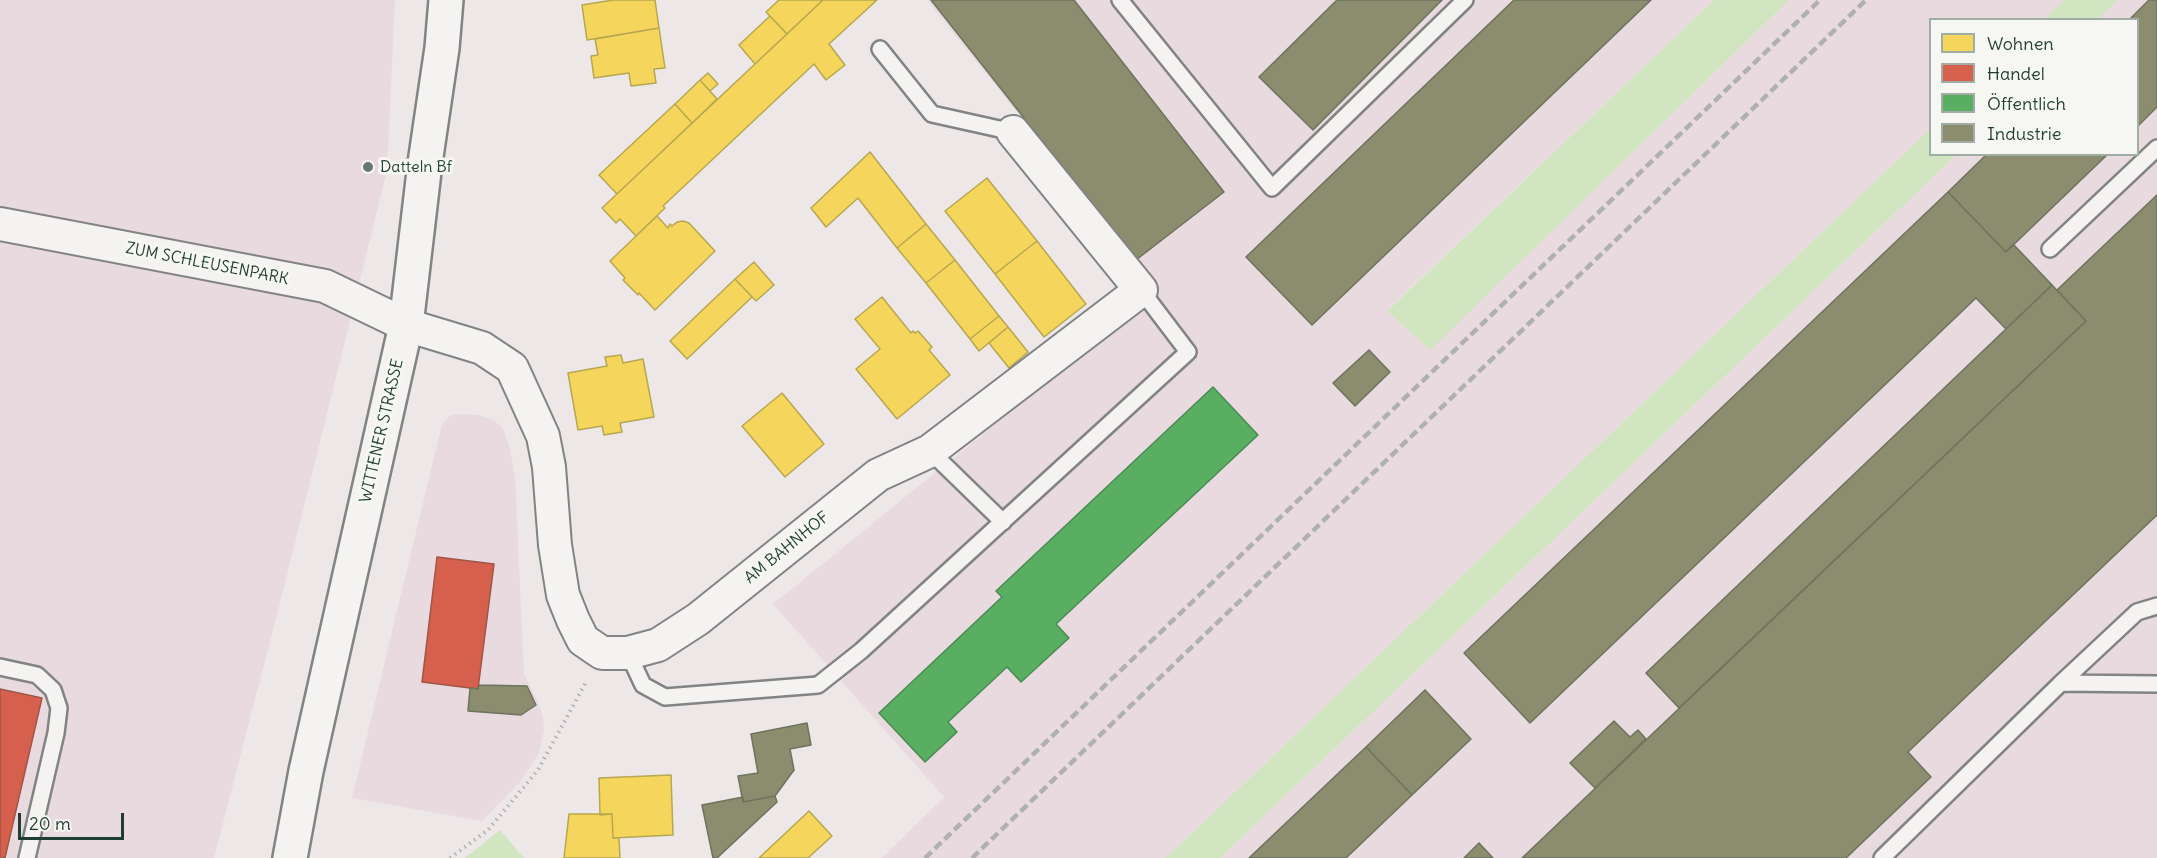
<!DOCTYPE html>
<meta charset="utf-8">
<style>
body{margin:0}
#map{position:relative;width:2157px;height:858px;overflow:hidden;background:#ede7e8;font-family:Delius,sans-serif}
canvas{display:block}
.legend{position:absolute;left:1929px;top:18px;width:210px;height:138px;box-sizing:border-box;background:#f6f6f2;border:2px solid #a0aca6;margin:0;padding:8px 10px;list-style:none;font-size:18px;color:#1f3d34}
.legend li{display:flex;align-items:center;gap:12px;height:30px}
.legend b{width:30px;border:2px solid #a0aca6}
.scale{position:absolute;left:18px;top:813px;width:106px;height:27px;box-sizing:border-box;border:3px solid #1f3d34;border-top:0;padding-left:8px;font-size:18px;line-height:21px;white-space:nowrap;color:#1f3d34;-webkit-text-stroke:4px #f6f6f2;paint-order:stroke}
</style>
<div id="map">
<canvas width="2157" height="858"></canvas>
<ul class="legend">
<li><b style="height:16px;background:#f6d55c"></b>Wohnen</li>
<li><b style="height:16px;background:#d6604d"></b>Handel</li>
<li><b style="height:16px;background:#5aae61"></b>Öffentlich</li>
<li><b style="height:16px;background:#8c8c6e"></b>Industrie</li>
</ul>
<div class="scale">20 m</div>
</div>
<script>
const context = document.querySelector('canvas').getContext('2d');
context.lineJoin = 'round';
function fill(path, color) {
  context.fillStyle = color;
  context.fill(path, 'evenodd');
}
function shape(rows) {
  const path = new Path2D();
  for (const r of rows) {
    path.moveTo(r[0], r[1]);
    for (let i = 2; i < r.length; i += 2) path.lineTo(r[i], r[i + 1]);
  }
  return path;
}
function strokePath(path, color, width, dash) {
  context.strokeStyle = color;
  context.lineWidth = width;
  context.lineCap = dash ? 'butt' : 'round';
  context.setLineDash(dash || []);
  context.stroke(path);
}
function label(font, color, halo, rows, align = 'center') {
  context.font = font + ' Delius,sans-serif';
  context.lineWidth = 6;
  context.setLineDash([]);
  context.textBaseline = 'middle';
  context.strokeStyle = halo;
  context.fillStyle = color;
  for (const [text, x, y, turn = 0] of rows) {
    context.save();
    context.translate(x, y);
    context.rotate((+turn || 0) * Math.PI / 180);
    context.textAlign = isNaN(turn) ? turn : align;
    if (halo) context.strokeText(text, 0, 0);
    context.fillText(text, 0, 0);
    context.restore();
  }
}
const built = shape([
 [0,0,395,0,387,171,282,595,214,858,0,858],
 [927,0,1714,0,1387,310,1430,349,1789,0,2064,0,2044,19,1930,20,1930,129,1166,858,882,858,944,797,773,604,1160,291],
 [2118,0,2157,0,2157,858,1220,858,1956,155,2138,154,2138,20,2098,19],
 [463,414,479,415,492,419,503,428,510,449,515,477,524,674,538,702,543,718,544,730,539,753,520,782,482,821,352,798,442,424,451,415]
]);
const green = shape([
 [1714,0,1789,0,1430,350,1387,311],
 [2064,0,2118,0,2098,19,2044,19],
 [1930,129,1930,154,1956,155,1220,858,1166,858],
 [500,830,524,858,465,858]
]);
const homes = shape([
 [613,0,655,0,659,28,587,40,582,5,613,0],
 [779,0,823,0,787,34,766,12,779,0],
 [823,0,877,0,829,44,845,65,826,80,814,64,663,206,665,208,636,236,620,219,616,223,602,208,823,0],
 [770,16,787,34,755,64,739,45,770,16],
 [659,28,665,68,654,69,656,83,631,86,629,73,594,78,591,56,598,55,595,39,659,28],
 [708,73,718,84,710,91,700,80,708,73],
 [700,80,717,99,692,123,675,104,700,80],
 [675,104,692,123,617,194,599,175,675,104],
 [870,152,926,224,897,248,858,198,826,227,811,208,870,152],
 [987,178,1037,241,995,274,945,211,987,178],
 [657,216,668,228,670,224,672,226,677,222,683,221,689,223,715,251,655,310,639,293,638,295,623,280,625,278,610,261,657,216],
 [926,224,955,260,926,283,897,248,926,224],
 [1037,241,1086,304,1044,337,995,274,1037,241],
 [955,260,999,316,970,339,926,283,955,260],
 [754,262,774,285,756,301,735,279,754,262],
 [735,279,752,297,687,359,670,341,735,279],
 [882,297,911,333,913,331,915,333,918,331,932,347,929,350,950,375,897,419,856,369,880,349,855,319,882,297],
 [999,316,1008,327,979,351,970,339,999,316],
 [1008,327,1028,352,1009,368,989,343,1008,327],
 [621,355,623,363,643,359,654,417,620,423,622,432,604,435,602,426,578,430,568,373,607,366,605,357,621,355],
 [782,393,824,444,785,477,742,426,782,393],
 [671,775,673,835,613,838,612,814,600,815,599,778,671,775],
 [809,811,832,836,808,858,759,858,809,811],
 [569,814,612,814,613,838,619,838,620,858,564,858,569,814]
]);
const shops = shape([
 [437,557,494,564,478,689,422,682,437,557],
 [0,689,42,698,5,858,0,858,0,689]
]);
const public = shape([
 [1213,387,1258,435,1056,624,1069,638,1021,682,1007,667,948,722,957,732,925,762,879,713,1002,597,996,591,1213,387]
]);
const industry = shape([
 [931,0,1074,0,1224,192,1136,260,931,0],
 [1337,0,1442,0,1313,130,1259,77,1337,0],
 [1514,0,1651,0,1312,325,1246,257,1514,0],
 [2149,0,2157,0,2157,107,2138,126,2138,20,2129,20,2149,0],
 [1987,154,2108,154,2006,252,1948,192,1987,154],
 [1948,192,2006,252,2013,244,2052,285,2006,329,1976,298,1530,723,1464,653,1948,192],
 [2157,195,2157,515,1908,752,1931,777,1846,858,1522,858,2086,321,2057,290,2157,195],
 [2052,285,2086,321,1679,708,1646,673,2052,285],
 [1369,350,1390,372,1355,406,1333,383,1369,350],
 [479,685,527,686,536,705,521,715,468,711,470,688,478,689,479,685],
 [1425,690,1471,739,1412,795,1366,747,1425,690],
 [1614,721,1630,737,1638,730,1646,739,1595,788,1570,763,1614,721],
 [807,723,811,745,790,749,794,770,775,796,743,802,738,776,758,773,751,734,807,723],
 [1366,747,1412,795,1346,858,1249,858,1366,747],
 [775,796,777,802,717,858,713,858,702,805,743,797,743,802,775,796],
 [1479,843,1493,858,1464,858,1479,843]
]);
const path = shape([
 [450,858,488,830,538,770,586,682]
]);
const service = shape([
 [1120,0,1272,188,1465,0],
 [880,49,932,114,1013,132],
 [2050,249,2157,148],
 [930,451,1003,522],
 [628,653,643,685,665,697,818,685,861,651,1188,352,1141,290],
 [0,667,37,675,53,690,59,708,56,733,27,858],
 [2061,683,2157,684],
 [1882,858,2061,683,2137,612,2157,606]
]);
const minor = shape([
 [0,224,325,286,406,325,482,348,512,368,543,436,549,467,555,545,563,595,573,620,583,640,602,653,628,653,658,645,698,619,878,475,930,451,1141,290,1013,132]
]);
const primary = shape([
 [290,858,306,771,406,325,425,163,442,48,446,0]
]);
const rail = shape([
 [925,858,1820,0],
 [972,858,1866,0]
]);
const markers = [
 [368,167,6,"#677873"]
];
const poiNames = [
 ["Datteln Bf",380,167]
];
const streetNames = [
 ["ZUM SCHLEUSENPARK",207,264,11],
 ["WITTENER STRASSE",382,431,-77],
 ["AM BAHNHOF",787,548,-39]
];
fill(built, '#e9dae0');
fill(green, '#d1e5c0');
fill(homes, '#f6d55c');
strokePath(homes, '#b6a750', 1.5);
fill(shops, '#d6604d');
strokePath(shops, '#9f5646', 1.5);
fill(public, '#5aae61');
strokePath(public, '#488c54', 1.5);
fill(industry, '#8c8c6e');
strokePath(industry, '#6b745d', 1.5);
strokePath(service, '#818483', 20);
strokePath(minor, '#818483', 36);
strokePath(primary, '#818483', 38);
strokePath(path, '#afb1b0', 4, [1.5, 4.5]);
strokePath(service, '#f4f3f1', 15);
strokePath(minor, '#f4f3f1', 32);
strokePath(primary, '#f4f3f1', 33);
strokePath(rail, '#afb1b0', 4.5, [9, 4.5]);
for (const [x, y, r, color] of markers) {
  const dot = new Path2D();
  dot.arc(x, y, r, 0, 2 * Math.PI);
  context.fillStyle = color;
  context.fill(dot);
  strokePath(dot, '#f6f6f2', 2);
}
label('16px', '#1f3d34', '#f6f6f2', poiNames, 'left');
label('16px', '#1f3d34', '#f6f6f2', streetNames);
</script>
